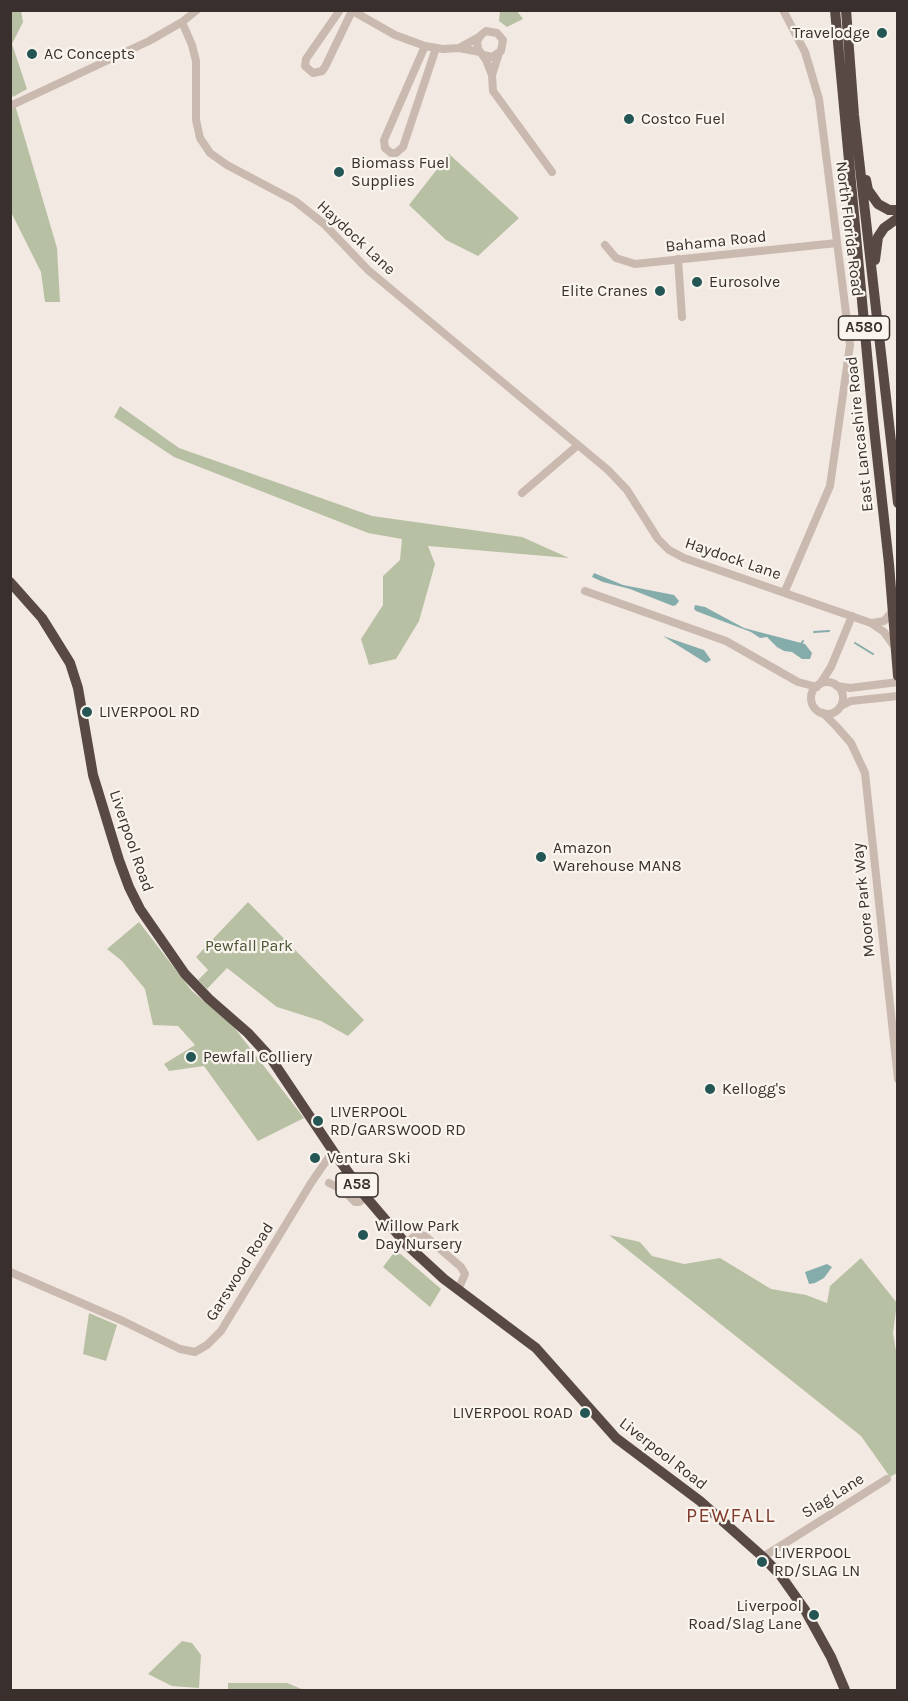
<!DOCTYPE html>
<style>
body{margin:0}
#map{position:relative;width:908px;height:1701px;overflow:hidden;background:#f2e9e2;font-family:Karla,sans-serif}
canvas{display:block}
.frame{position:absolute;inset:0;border:12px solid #392f2c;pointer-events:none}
</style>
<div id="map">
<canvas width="908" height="1701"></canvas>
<div class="frame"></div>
</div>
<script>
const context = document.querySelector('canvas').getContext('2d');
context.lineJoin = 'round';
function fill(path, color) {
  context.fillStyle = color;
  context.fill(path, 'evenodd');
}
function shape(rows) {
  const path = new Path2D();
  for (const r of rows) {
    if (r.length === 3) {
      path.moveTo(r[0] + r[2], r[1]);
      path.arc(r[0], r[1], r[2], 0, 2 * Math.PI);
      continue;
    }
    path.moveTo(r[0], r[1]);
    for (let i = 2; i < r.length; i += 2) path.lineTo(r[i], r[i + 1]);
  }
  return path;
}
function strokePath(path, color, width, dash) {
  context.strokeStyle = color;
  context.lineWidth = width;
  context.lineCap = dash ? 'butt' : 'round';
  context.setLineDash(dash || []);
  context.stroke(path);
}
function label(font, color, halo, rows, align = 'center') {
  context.font = font + ' Karla,sans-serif';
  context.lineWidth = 4.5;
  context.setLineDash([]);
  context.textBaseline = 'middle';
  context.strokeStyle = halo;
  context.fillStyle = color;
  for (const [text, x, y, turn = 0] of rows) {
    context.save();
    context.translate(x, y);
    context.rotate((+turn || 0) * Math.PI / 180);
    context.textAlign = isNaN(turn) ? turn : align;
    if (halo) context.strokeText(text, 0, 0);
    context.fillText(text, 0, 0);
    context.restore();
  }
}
const green = shape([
 [10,11,21,11,23,22,12,44,27,89,13,97,10,89],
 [500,11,517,11,523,19,507,27,499,21],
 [15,105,57,248,60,302,45,302,41,272,11,212,10,107],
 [449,154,519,218,478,256,446,240,409,205],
 [120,406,179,448,372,516,522,537,569,558,428,546,435,564,419,621,396,659,369,665,361,639,383,605,383,576,400,560,402,539,368,533,174,457,114,417],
 [248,902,364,1020,348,1036,321,1021,277,1007,227,968,207,989,198,980,208,970,196,957],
 [139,922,192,991,233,1026,304,1118,258,1141,204,1066,169,1071,164,1064,195,1045,178,1026,153,1025,145,989,122,961,107,949],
 [609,1235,640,1242,652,1256,684,1264,720,1258,771,1289,806,1295,827,1303,830,1286,861,1258,897,1303,893,1333,898,1363,897,1473,890,1477,861,1436],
 [396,1250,441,1289,430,1307,383,1267],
 [89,1313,117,1325,106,1361,83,1354],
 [182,1641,192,1643,201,1655,199,1688,172,1686,148,1674],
 [228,1683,287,1683,304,1690,228,1690]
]);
const water = shape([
 [594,573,623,585,674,595,679,601,676,605,673,606,630,589,603,582,592,577],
 [695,605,705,607,744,628,805,644,812,653,810,659,802,659,792,652,784,651,777,647,767,637,760,638,751,632,696,611,694,609],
 [663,636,704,650,711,660,706,663],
 [827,1264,832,1267,824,1278,815,1283,809,1284,805,1272]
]);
const stream = shape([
 [814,632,829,631],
 [855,643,873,654],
 [801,644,803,641]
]);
const minor = shape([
 [340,10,306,59,305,66,313,73,322,71,325,67,352,11],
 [351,10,395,35,425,46,443,49,459,48,480,52],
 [783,10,805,52,819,99,850,345,830,486,785,591],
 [182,22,192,45,196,61,196,120,200,138,210,153,227,165,295,201,324,224,368,270,608,470,627,490,658,539,669,550,684,558,871,623,884,632,894,646],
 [425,46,384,140,385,148,391,153,396,153,403,147,436,48],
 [459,48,479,37],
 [499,53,492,75,493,91,552,172],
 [483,55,492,57,501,51,503,40,497,33,486,31,481,35,477,41,478,49,486,60,492,75],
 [10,106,149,41,182,22,197,10],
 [605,245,616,258,635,264,837,243],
 [678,259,682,317],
 [522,493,578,445],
 [585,591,726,641,798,682,817,687],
 [872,623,884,621,893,611],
 [827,698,16],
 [820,684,831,667,852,616],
 [837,686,850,688,898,682],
 [841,706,851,701,898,696],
 [823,713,836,726,851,743,865,773,898,1079],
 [329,1183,343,1190,355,1202,359,1202,366,1197],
 [405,1243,418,1234,425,1236,461,1267,465,1274,458,1290],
 [10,1272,123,1321,180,1349,195,1352,207,1345,221,1331,311,1183,329,1157,335,1154],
 [763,1557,887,1479]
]);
const highway = shape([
 [835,10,873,419,889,564,898,676],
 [846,10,854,115,898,503],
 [866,180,868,190,878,204,889,210,898,210],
 [875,260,878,237,884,228,898,218],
 [10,582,42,618,70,663,78,688,93,775,119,860,129,887,140,909,185,974,209,999,248,1033,270,1057,335,1154,366,1197,407,1245,444,1279,536,1348,616,1438,700,1501,763,1557,781,1576,805,1610,831,1657,845,1690]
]);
const markers = [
 [882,33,6,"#255656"],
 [32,54,6,"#255656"],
 [629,119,6,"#255656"],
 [339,172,6,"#255656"],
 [697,282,6,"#255656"],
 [660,291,6,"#255656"],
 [87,712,6,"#255656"],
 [541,857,6,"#255656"],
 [191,1057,6,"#255656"],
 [710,1089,6,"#255656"],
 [318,1121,6,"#255656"],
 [315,1158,6,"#255656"],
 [363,1235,6,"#255656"],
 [585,1413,6,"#255656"],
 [762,1562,6,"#255656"],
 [814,1615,6,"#255656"]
];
const shields = [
 [864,328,51],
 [357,1185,42]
];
const shieldNames = [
 ["A580",864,328],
 ["A58",357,1185]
];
const poiNames = [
 ["Travelodge",870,33,"right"],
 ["AC Concepts",44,54],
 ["Costco Fuel",641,119],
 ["Biomass Fuel",351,163],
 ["Supplies",351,181],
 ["Eurosolve",709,282],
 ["Elite Cranes",648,291,"right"],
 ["LIVERPOOL RD",99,712],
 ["Amazon",553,848],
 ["Warehouse MAN8",553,866],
 ["Pewfall Colliery",203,1057],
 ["Kellogg's",722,1089],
 ["LIVERPOOL",330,1112],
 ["RD/GARSWOOD RD",330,1130],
 ["Ventura Ski",327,1158],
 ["Willow Park",375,1226],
 ["Day Nursery",375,1244],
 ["LIVERPOOL ROAD",573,1413,"right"],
 ["LIVERPOOL",774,1553],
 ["RD/SLAG LN",774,1571],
 ["Liverpool",802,1606,"right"],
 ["Road/Slag Lane",802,1624,"right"]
];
const streetNames = [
 ["North Florida Road",849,229,83],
 ["Haydock Lane",356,238,43],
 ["Bahama Road",716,242,-6],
 ["East Lancashire Road",860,434,-96],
 ["Haydock Lane",733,559,19],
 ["Liverpool Road",131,841,71],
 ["Moore Park Way",864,900,-96],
 ["Garswood Road",240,1272,-58],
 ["Liverpool Road",663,1454,38],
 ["Slag Lane",833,1496,-32]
];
const parkNames = [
 ["Pewfall Park",249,946]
];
const quarterNames = [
 ["PEWFALL",731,1516]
];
fill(green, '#b8c0a3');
fill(water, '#84acab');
strokePath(stream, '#84acab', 2);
strokePath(minor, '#c9b9af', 8);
strokePath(highway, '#584944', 10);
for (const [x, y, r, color] of markers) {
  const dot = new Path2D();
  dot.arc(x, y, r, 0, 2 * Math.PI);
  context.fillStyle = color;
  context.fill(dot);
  strokePath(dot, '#f9f4ee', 2);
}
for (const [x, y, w] of shields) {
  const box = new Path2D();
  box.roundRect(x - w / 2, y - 12, w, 24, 4.5);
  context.fillStyle = '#f9f4ee';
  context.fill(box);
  strokePath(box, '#392f2c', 1.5);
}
label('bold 15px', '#392f2c', null, shieldNames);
label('16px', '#392f2c', '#f9f4ee', poiNames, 'left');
label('16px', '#392f2c', '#f9f4ee', streetNames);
label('16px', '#4a5432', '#f9f4ee', parkNames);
context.letterSpacing = '1.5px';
label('20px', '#803b2d', '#f9f4ee', quarterNames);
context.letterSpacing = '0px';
</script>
